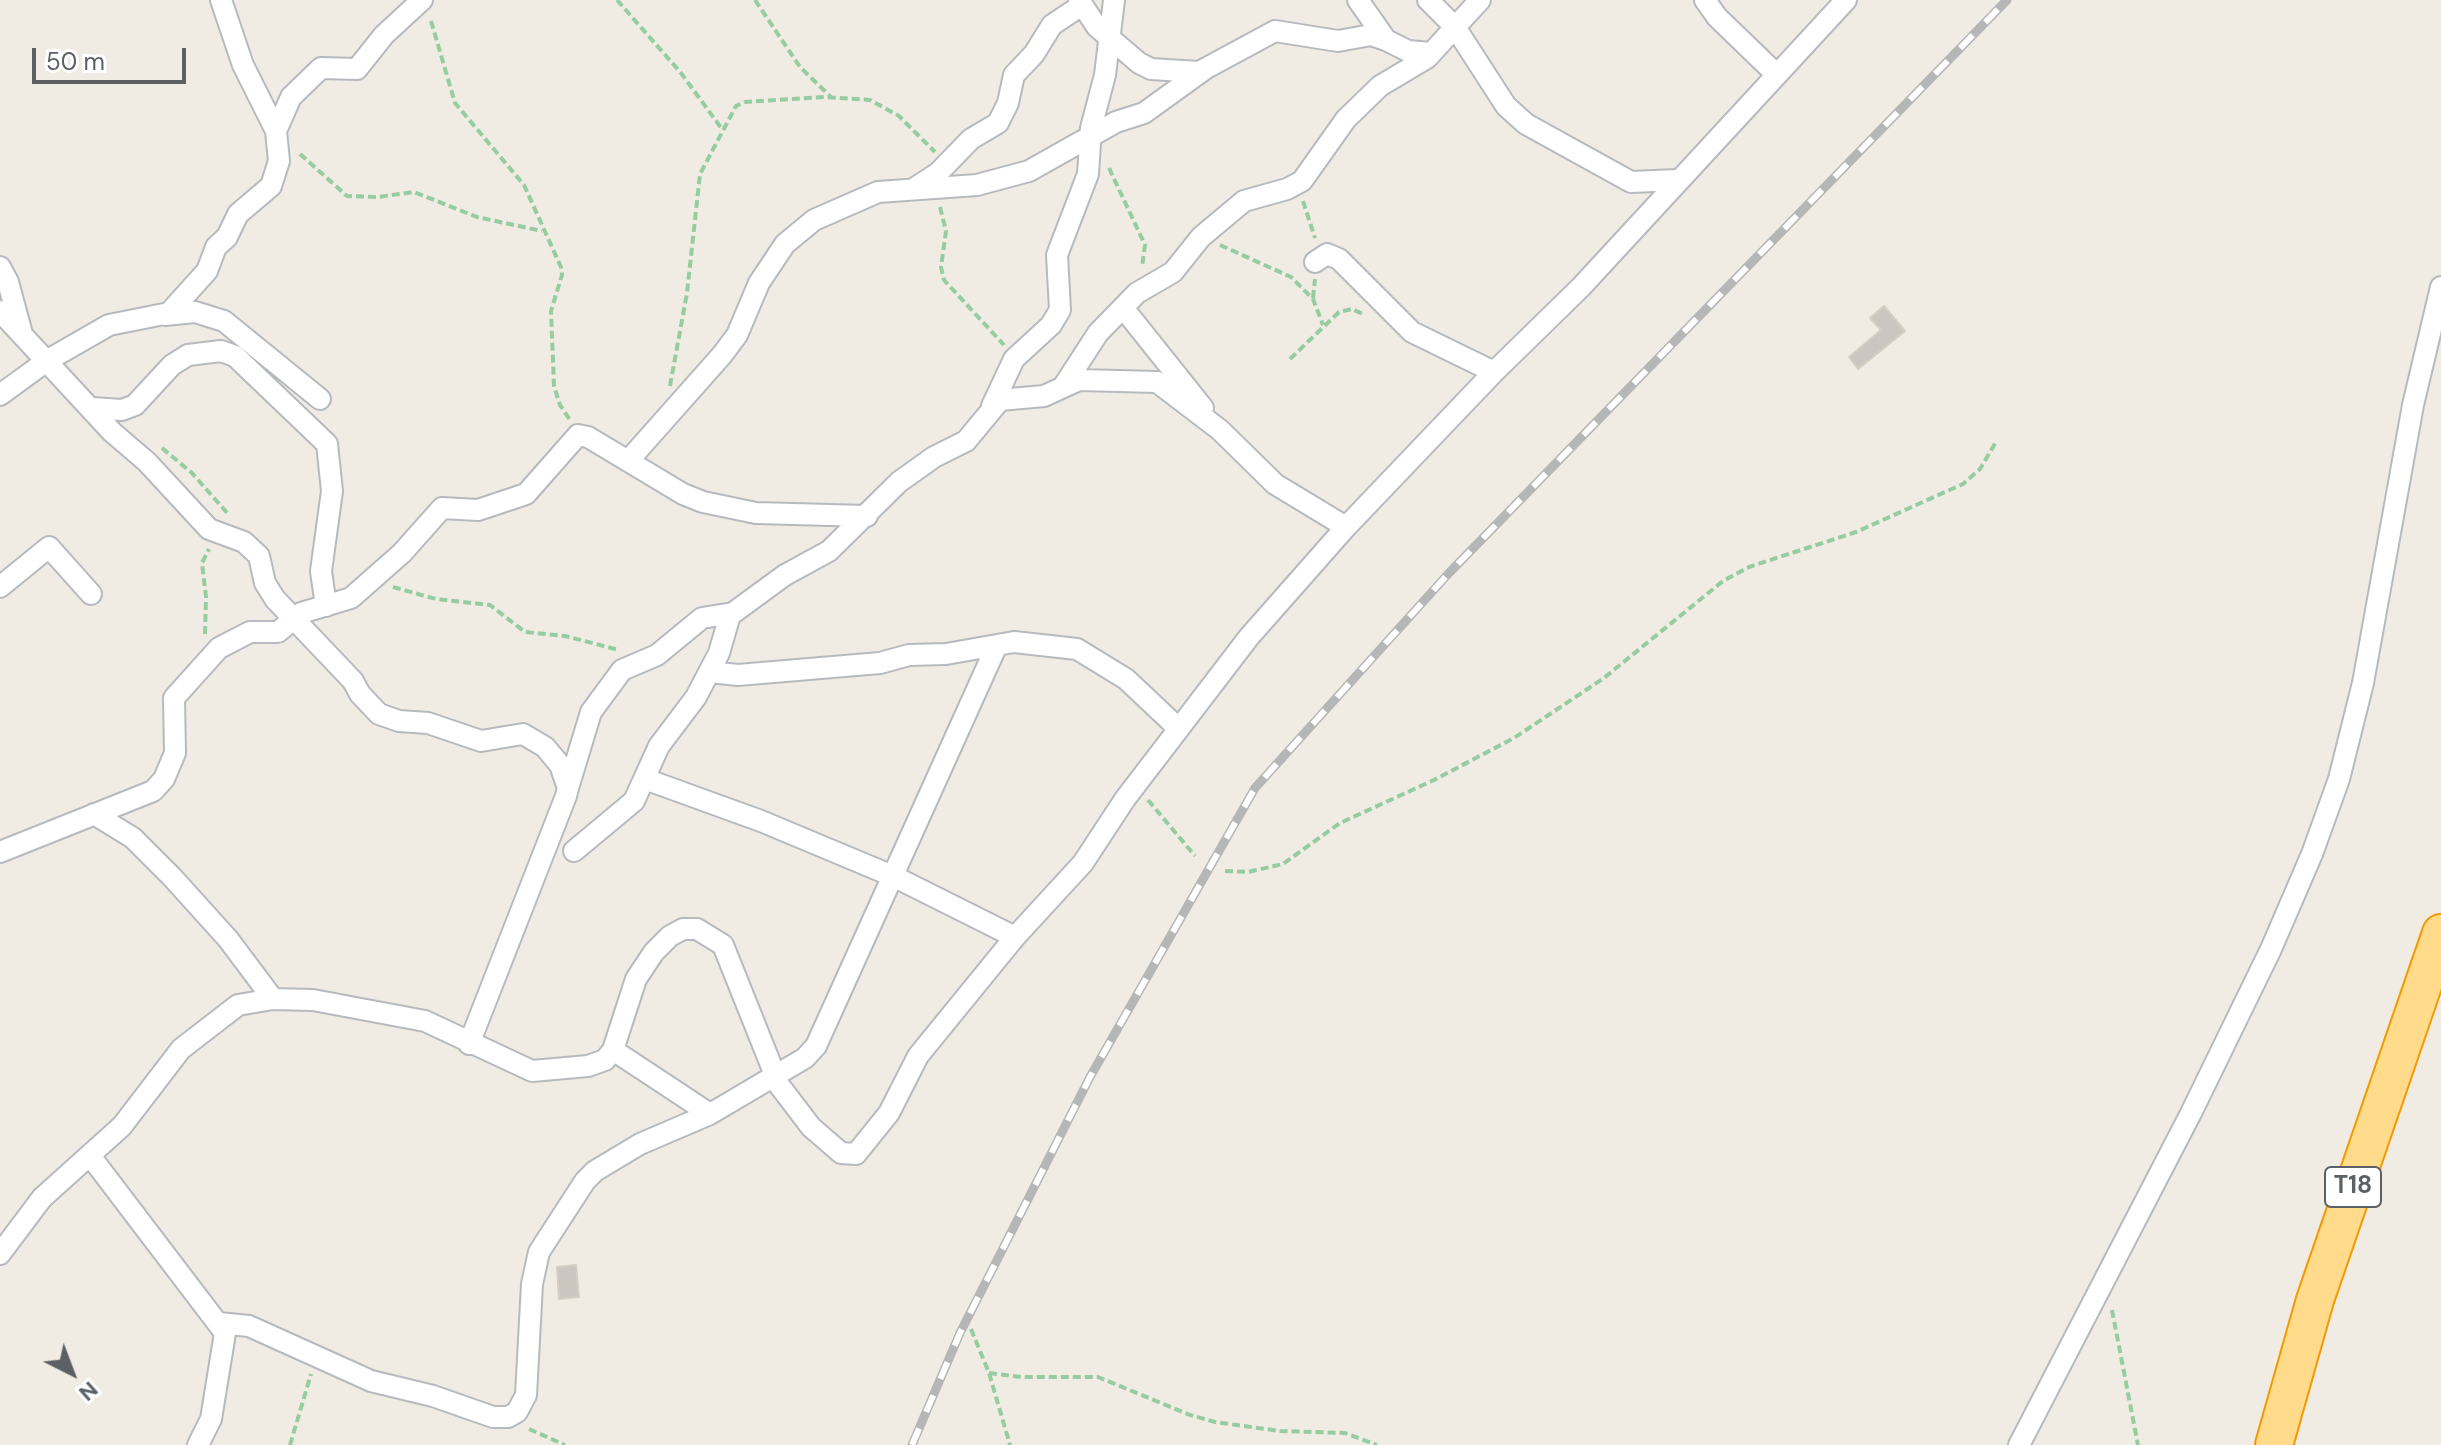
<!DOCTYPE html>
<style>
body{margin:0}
#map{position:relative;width:2441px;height:1445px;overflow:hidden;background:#f0ece3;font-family:"DM Sans",sans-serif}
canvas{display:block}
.north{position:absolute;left:32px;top:1333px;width:80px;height:80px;-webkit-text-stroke:6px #fff;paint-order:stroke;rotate:138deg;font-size:22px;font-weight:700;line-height:32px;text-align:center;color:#5b6065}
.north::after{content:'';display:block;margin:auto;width:28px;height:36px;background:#5b6065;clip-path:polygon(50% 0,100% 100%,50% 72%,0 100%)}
.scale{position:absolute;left:32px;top:48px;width:154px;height:36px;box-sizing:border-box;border:4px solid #5b6065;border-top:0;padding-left:10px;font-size:24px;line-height:28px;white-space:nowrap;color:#5b6065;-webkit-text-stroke:6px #fff;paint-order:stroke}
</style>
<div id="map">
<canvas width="2441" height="1445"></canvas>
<div class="north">N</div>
<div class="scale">50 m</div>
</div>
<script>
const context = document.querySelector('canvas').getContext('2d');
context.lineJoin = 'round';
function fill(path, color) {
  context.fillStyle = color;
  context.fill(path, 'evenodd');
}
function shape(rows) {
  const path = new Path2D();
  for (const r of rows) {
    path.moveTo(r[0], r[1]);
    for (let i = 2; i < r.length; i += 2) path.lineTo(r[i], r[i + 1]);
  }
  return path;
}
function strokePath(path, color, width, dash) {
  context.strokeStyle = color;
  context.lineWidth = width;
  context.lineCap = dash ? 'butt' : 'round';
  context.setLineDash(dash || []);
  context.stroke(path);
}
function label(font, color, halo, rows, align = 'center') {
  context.font = font + ' "DM Sans",sans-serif';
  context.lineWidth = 6;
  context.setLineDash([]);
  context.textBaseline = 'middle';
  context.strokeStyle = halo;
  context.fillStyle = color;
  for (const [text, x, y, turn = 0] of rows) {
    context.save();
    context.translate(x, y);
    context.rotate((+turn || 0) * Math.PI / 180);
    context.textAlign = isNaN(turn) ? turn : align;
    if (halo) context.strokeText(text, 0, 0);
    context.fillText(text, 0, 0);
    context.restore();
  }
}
const building = shape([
 [1884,306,1905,331,1858,369,1849,357,1881,330,1870,318,1884,306],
 [576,1265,579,1297,559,1299,557,1267,576,1265]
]);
const path = shape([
 [617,0,681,73,722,129],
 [755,0,800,67,832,98],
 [431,21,455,103,524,185,561,267,562,275,551,311,554,386,560,405,570,420],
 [300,154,347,196,378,197,414,192,477,217,542,231],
 [1109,168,1145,245,1142,267],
 [1303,201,1315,238],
 [940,207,946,231,941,267,944,280,1004,345],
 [1220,245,1291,277,1313,299,1323,325],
 [1313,298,1315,279],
 [1290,359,1339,312,1352,309,1365,315],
 [670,386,687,293,700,174,736,106,745,102,825,97,870,100,899,116,935,152],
 [162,448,192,473,229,515],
 [393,587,436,599,490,605,525,632,565,636,619,650],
 [205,634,206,597,202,563,209,549],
 [1148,800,1195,856],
 [1225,871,1248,872,1283,864,1340,823,1434,780,1514,738,1604,678,1723,581,1749,567,1856,532,1963,484,1980,469,1996,442],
 [2112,1310,2138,1445],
 [971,1329,989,1373,1010,1445],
 [989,1373,1021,1377,1098,1377,1190,1415,1215,1422,1280,1431,1345,1433,1377,1445],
 [529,1429,565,1445],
 [290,1445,311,1374]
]);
const street = shape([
 [221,0,243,65,276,131],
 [1079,0,1097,27,1139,63,1151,69,1199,72,1275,31,1338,41,1371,35,1386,40],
 [1358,0,1386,40,1408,51,1431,53],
 [1428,0,1455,27,1506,106,1526,124,1631,182,1677,180],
 [1705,0,1717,17,1775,73],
 [915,188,938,173,971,139,998,123,1008,103,1014,75,1034,54,1052,25,1082,5],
 [1315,262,1327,254,1339,259,1412,332,1494,372],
 [0,267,8,282,21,330],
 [1124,309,1203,408],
 [0,311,112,432,147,462,209,529,244,542,259,556,265,583,275,599,353,681,360,694,379,714,399,721,428,723,481,741,523,734,545,747,560,765,568,788,566,796,469,1044],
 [165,315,195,312,224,321,320,399],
 [1063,387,1098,333,1137,293,1173,272,1201,237,1244,201,1287,189,1302,181,1346,119,1380,86,1427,58,1480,0],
 [0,395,48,360,109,325,169,313,207,271,216,247,227,237,238,214,271,186,279,161,276,131,291,97,321,68,357,69,384,35,422,0],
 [992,406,1014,359,1051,325,1060,310,1057,255,1088,174,1091,128,1105,75,1114,0],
 [92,408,122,410,135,405,172,365,188,355,221,351,235,356,327,444,332,491,321,571,326,606],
 [628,461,722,355,737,335,759,283,785,244,814,220,878,192,977,185,1029,171,1116,122,1144,113,1205,69],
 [0,587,49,547,91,594],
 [709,672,738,675,880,663,909,655,946,654,1014,642,1077,649,1126,679,1178,728],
 [645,779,761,821,895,877,1015,937],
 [568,788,591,712,622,670,657,655,702,618,733,613,785,575,829,551,899,482,934,457,966,441,1000,400,1044,396,1079,380,1157,382,1220,430,1275,484,1346,527],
 [94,814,133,838,172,877,228,939,273,999],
 [574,851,634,801,659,746,696,697,719,653,730,615],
 [0,852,153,791,164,779,175,753,174,698,219,648,250,632,278,632,301,613,351,598,402,553,442,508,478,510,526,494,578,435,588,437,683,494,703,502,756,513,867,516],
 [613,1050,636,979,654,952,670,936,683,929,697,929,723,945,779,1085,811,1127,841,1153,856,1154,889,1113,918,1056,1015,937,1083,863,1125,799,1249,637,1346,527,1494,372,1581,287,1846,0],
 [91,1157,225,1333,211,1419,198,1445],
 [0,1254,42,1198,122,1126,181,1049,238,1005,273,999,313,1000,425,1021,532,1071,588,1066,605,1060,613,1050,710,1114],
 [219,1323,249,1326,371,1381,433,1396,493,1417,508,1417,517,1412,526,1395,532,1284,539,1252,585,1181,595,1171,640,1144,710,1114,805,1058,816,1046,997,645],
 [2019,1445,2191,1113,2271,949,2312,854,2339,779,2363,683,2413,405,2441,287]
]);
const highway = shape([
 [2274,1445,2315,1300,2441,933]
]);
const rail = shape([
 [912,1445,960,1333,1090,1077,1255,788,1449,573,2007,0]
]);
const shields = [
 [2353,1187,56]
];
const shieldNames = [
 ["T18",2353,1187]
];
fill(building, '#cbc7c0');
strokePath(building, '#d5cec1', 2);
strokePath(street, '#b6babf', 24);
strokePath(highway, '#f39a00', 40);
strokePath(path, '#95cca2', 4, [8, 4]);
strokePath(street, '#fff', 20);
strokePath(highway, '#ffdb8b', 36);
strokePath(rail, '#b5b6b6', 9);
strokePath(rail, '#fff', 6, [18]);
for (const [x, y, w] of shields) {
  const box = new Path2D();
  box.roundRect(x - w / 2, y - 20, w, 40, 6);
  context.fillStyle = '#fff';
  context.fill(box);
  strokePath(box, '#5b6065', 2);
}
label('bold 24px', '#5b6065', null, shieldNames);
</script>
